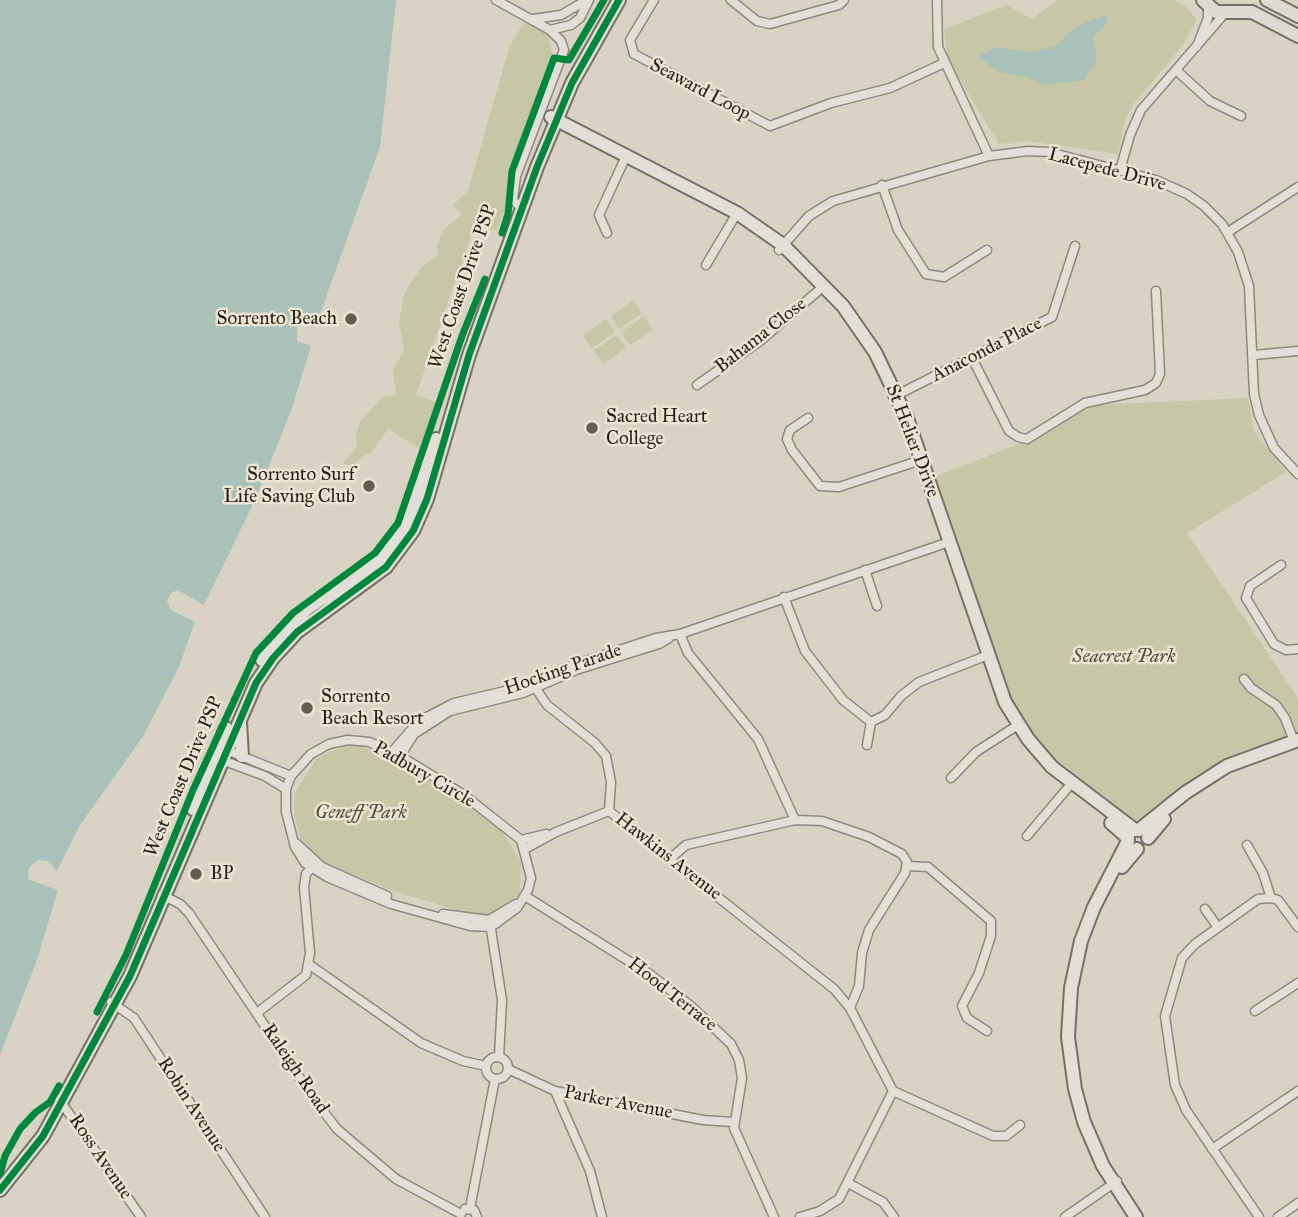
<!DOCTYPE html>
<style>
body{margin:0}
canvas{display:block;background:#d9d3c4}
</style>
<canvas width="1298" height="1217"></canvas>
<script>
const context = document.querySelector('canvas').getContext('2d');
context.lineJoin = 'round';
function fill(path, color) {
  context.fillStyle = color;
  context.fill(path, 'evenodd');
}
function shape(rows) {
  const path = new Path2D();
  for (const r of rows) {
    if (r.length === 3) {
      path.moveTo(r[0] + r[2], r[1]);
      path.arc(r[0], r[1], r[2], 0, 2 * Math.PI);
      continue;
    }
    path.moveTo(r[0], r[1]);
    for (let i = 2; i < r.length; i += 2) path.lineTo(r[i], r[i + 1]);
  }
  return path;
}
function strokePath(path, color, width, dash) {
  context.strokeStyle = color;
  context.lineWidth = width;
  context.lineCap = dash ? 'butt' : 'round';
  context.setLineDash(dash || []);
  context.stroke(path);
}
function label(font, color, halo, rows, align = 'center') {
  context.font = font + ' "IM FELL Great Primer",serif';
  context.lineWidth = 5;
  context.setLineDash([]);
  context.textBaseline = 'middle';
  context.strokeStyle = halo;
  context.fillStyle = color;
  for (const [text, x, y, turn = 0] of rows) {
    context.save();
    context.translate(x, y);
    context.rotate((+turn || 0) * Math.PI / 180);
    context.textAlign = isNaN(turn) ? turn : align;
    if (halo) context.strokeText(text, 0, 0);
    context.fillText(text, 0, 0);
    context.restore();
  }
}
const green = shape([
 [1058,0,1174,0,1185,6,1197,20,1183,45,1133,105,1125,120,1118,154,1026,141,999,144,948,60,944,29,1007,5,1032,19],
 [525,21,548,35,552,55,509,173,505,209,497,230,474,227,416,395,437,403,420,449,388,429,371,453,363,456,352,467,343,463,357,447,356,435,360,422,383,397,396,395,393,370,404,350,399,323,404,294,422,266,439,254,437,247,442,231,462,214,453,205,468,191,510,45],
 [633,300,642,313,619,329,611,316],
 [644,316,653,330,630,345,621,332],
 [606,319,615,332,592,348,583,335],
 [617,335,626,348,603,364,594,350],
 [1248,398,1254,431,1286,472,1187,533,1298,698,1298,734,1244,751,1202,775,1138,822,1039,747,1016,717,932,478,1021,443,1095,405],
 [345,746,360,746,385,756,455,796,502,831,521,862,520,894,489,916,471,914,393,891,321,861,301,841,294,813,295,793,317,758]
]);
const water = shape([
 [0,0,396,0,380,147,316,325,305,321,297,328,297,341,311,346,291,411,255,500,204,605,178,590,171,593,167,601,171,610,195,622,179,667,142,738,80,825,57,871,48,861,38,860,29,868,28,879,58,890,37,960,0,1055],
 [1107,15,1107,23,1093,37,1097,60,1083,80,1043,85,1026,77,1001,73,978,57,996,47,1031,52,1055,46,1077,26]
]);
const street = shape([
 [496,0,550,30,571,25,580,18,589,0],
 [654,0,630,40,634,54,770,126,831,103,890,88,944,63],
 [731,0,757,21,770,24,839,5,844,0],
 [937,0,938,47,989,156],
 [533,19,561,15,587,0],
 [1197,46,1208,18,1208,6],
 [1176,70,1210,101,1241,116],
 [1120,170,1130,135,1141,110,1226,12],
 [882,185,898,230,926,274,944,277,987,250],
 [518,205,513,200,516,176,564,50,561,41,550,30],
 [1228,232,1298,187],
 [607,233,599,215,627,154],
 [779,250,809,216,833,201,989,156,1028,151,1049,152,1156,180,1187,194,1204,206,1222,224,1238,252,1249,286,1254,394,1259,415,1274,448,1298,474],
 [706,265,737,213],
 [1254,355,1298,351],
 [972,358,1009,431,1018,437,1027,439,1085,403,1145,390,1156,383,1160,374,1156,291],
 [697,385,760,341,825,285],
 [893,397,1052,317,1075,246],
 [808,418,790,430,787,439,792,450,820,486,839,487,921,460],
 [1281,565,1250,586,1246,598,1274,644,1286,650,1298,649],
 [865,570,877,606],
 [784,597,805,651,843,700,871,722,885,715,901,696,919,682,988,655],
 [680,634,688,653,758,739,795,820,822,821,869,837,902,854,907,862,905,873,869,930,862,953,859,986,850,1008,893,1091,839,1199,820,1211,800,1217],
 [1244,679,1251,688,1276,705,1285,718,1294,741],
 [532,683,547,705,595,743,606,756,611,782,609,811,834,989,850,1008],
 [348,740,369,742,400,756,464,795,521,840,531,878,528,890,517,908,491,927,470,926,391,904,327,877,305,863,295,847,286,812,286,789,291,776,311,754,329,744,348,740],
 [867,745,871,722],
 [224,749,291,776],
 [392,752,419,721,454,703,522,687,573,665,656,638,680,634,949,542],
 [400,756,414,734,450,711,523,693,576,670,659,644,669,638],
 [219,759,265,776,286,789],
 [951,778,976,752,1018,725],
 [1027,836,1071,784],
 [521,840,546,834],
 [297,844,322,867,387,896],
 [1247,845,1263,873,1271,898,1278,900,1298,927],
 [525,849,556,832,609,811],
 [671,858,686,845,795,820],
 [907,866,928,867,991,921,991,936,979,973,962,1006,967,1018,987,1031],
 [162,895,180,904,189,913,314,1099,337,1129,396,1179,461,1214],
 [525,896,651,975,692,1007,731,1044,739,1060,742,1078,734,1128,774,1217],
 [1205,909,1217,926],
 [443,914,489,920,516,904],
 [490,923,502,1000,499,1057],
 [310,965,421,1043,463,1061,486,1066],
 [111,1002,134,1018,265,1217],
 [1255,1011,1298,983],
 [257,1013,306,975,310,953,304,887,306,874,313,866],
 [497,1068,11],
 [508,1069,555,1091,703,1120,733,1122],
 [555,1091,590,1171,602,1217],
 [893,1091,993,1136,1006,1136,1020,1125],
 [59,1099,141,1217],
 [1212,1149,1298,1091],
 [848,1183,883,1202,894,1217],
 [470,1208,495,1079],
 [465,1209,474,1210,477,1217],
 [1065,1217,1117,1181],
 [1259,1217,1186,1110,1175,1085,1165,1016,1182,958,1195,944,1258,899,1271,898],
 [1278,1217,1298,1203]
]);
const secondary = shape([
 [551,117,737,213,783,245,843,306,875,352,907,418,1005,702,1028,739,1052,767,1135,830],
 [262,660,283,632,308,608,369,568,393,542,407,519,436,439],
 [240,722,242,756],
 [193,809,226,728],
 [1111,823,1128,838],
 [1139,830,1185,793,1227,766,1298,740],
 [1148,838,1164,819],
 [1128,841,1094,907,1081,941,1071,988,1068,1037,1075,1089,1084,1122,1103,1166,1136,1217],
 [1122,867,1137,849],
 [0,1190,43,1136,130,976,256,683,273,658,297,632,386,567,413,531,427,499,469,355,537,167,572,83,619,0]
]);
const primary = shape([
 [1203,0,1216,12,1252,12,1298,36],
 [1267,0,1298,16]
]);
const cycleway = shape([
 [502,233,508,214,512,171,554,58,569,60,604,0],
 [97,1012,126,955,193,790,256,653,293,613,375,553,398,523,462,336,485,279],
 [0,1174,5,1156,20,1129,36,1112,50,1102,59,1086],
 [0,1190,43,1136,130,976,256,683,273,658,297,632,386,567,413,531,427,499,469,355,537,167,572,83,619,0]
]);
const markers = [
 [351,319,7,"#675c53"],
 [592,428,7,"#675c53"],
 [369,486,7,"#675c53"],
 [307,708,7,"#675c53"],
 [196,874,7,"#675c53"]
];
const streetNames = [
 ["Seaward Loop",700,90,28],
 ["Lacepede Drive",1107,170,15],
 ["West Coast Drive PSP",463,287,-71],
 ["Bahama Close",761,336,-38],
 ["Anaconda Place",987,350,-27],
 ["St Helier Drive",912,441,69],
 ["Hocking Parade",563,670,-19],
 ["Padbury Circle",424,775,30],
 ["West Coast Drive PSP",184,777,-67],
 ["Hawkins Avenue",668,857,38],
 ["Hood Terrace",672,995,38],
 ["Raleigh Road",295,1069,56],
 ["Parker Avenue",618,1103,11],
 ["Robin Avenue",191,1105,57],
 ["Ross Avenue",100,1157,56]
];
const poiNames = [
 ["Sorrento Beach",337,319,"right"],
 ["Sacred Heart",606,417],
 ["College",606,439],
 ["Sorrento Surf",355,475,"right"],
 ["Life Saving Club",355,497,"right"],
 ["Sorrento",321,697],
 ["Beach Resort",321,719],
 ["BP",210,874]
];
const parkNames = [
 ["Seacrest Park",1124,657],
 ["Geneff Park",361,813]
];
fill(green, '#c6c7a6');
fill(water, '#aac0bb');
strokePath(street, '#8d887f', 11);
strokePath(secondary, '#756f68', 16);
strokePath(primary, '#756f68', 16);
strokePath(street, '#e2dfd8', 8);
strokePath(secondary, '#e2dfd8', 12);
strokePath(primary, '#dddad1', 12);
strokePath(cycleway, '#00873e', 7);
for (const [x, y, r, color] of markers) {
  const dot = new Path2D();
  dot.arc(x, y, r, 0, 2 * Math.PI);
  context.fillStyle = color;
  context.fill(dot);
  strokePath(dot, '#ece5d3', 2.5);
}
label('19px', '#291c16', '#ece5d3', streetNames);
label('19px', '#291c16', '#ece5d3', poiNames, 'left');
label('italic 19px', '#544c3a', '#ece5d3', parkNames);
</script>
